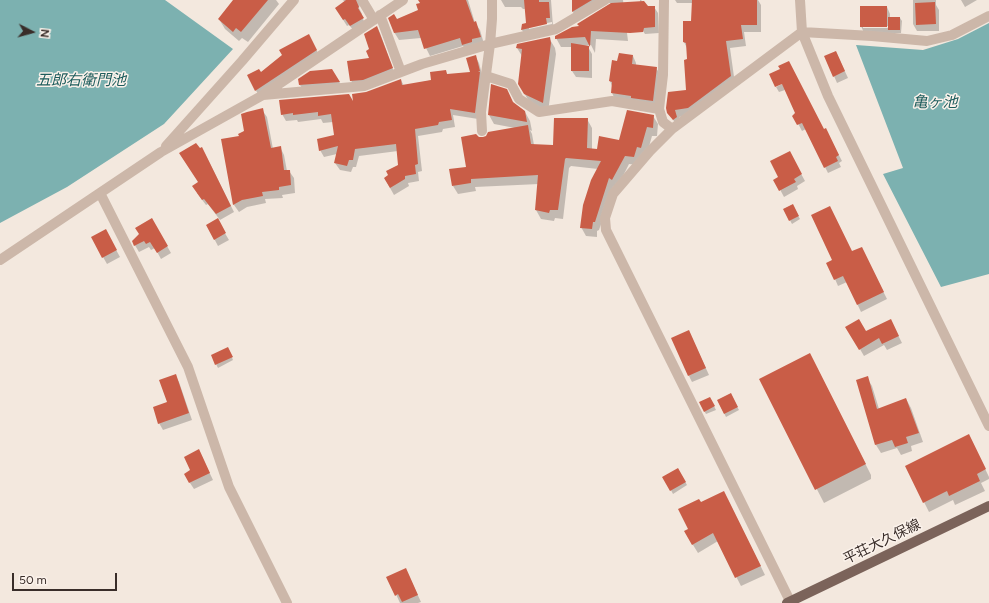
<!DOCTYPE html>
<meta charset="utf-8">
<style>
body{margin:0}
#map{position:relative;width:989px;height:603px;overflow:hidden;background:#f3e8de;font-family:Figtree,sans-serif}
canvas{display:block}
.north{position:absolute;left:12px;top:12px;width:40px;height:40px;-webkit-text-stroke:3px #fbf2eb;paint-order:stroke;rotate:96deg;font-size:11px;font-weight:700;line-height:16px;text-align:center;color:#392d29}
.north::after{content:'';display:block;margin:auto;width:14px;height:18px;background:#392d29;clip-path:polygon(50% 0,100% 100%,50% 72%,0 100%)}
.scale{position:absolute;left:12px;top:573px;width:105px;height:18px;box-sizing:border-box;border:2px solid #392d29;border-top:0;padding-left:5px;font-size:12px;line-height:14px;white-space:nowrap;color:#392d29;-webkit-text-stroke:3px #fbf2eb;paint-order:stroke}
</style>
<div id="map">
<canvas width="989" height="603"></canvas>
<div class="north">N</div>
<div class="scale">50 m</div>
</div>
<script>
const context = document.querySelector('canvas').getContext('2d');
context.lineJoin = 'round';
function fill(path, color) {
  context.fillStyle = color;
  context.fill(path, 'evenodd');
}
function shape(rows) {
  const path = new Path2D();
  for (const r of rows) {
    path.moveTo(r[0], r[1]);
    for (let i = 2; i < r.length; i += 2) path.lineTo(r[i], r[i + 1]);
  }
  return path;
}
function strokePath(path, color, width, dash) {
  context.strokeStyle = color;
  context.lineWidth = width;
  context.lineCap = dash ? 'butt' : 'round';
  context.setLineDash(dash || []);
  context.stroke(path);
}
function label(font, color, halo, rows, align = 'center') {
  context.font = font + ' Figtree,"Noto Sans JP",sans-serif';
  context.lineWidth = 3;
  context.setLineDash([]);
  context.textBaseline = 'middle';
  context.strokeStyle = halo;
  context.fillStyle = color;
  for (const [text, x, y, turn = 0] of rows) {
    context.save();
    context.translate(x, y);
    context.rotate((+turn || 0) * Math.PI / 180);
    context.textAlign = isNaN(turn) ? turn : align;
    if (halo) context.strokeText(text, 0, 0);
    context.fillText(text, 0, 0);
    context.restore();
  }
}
const water = shape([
 [0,0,165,0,233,49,164,124,67,187,0,223],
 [989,23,989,274,941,287,883,174,903,168,856,45,923,50,958,39]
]);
const shadow = shape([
 [235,0,276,0,279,4,248,42,242,38,239,41,225,29,219,19],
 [343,0,357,0,360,4,359,8,362,14,361,15,366,25,355,32,349,25,347,26,340,15,345,2],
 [419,0,468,0,475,23,480,30,484,44,467,52,463,46,430,56,421,38,399,40,394,32,420,11,421,4],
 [501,0,551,0,553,26,526,37,522,30,523,25,527,24,526,9,523,9,521,7,505,7],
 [552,22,552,24,529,29,529,27],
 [577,0,623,0,628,41,596,39,595,53,591,45,584,46,588,47,592,54,592,78,576,77,572,71,572,47,561,47,556,38,581,27,609,6,611,3,607,3,577,21,573,12,573,2],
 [640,0,641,0,648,7,654,7,658,13,659,33,645,34,641,28],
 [675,0,758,0,761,5,761,32,744,32,746,46,730,48,735,84,692,115,679,117,680,125,678,127,668,112,687,91,687,48,684,42,692,22,693,3,677,3],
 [913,0,936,0,936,5,939,10,939,31,917,31,913,24],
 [961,0,977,0,965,7],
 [887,7,890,14,890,18,900,18,902,21,901,33,864,33,861,26],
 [863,26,892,26,892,28,863,28],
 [377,27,380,33,395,75,354,87,351,80,371,58,370,49],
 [308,36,320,56,259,96,248,76,261,73],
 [549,38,555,48,556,54,548,112,531,105,519,84,522,56,517,48],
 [836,52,848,78,837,83,834,76],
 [475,56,479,63,483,78,478,119,453,115,455,127,443,129,442,132,418,136,422,171,418,172,419,181,408,183,409,186,394,195,385,179,399,166,398,151,359,156,356,167,353,167,351,172,340,170,335,163,337,154,324,157,320,150,336,136,333,122,323,123,321,119,298,122,297,120,286,121,282,114,280,101,355,105,366,93,401,80,404,86,432,80,445,71,448,75,471,73],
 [633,56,636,63,636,66,656,68,660,74,657,107,615,99,612,93,612,86,610,81,613,61,618,62],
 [781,69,824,131,829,136,842,161,839,163,841,167,828,173,806,129,802,131,794,116,796,113,785,90,779,92,776,87,786,82],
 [332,70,343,88,304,91,300,85,299,79],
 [513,104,525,112,530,121,532,131,530,130,532,134,534,145,554,146,587,119,592,128,592,150,598,150,619,141,653,116,658,124,657,136,652,136,646,157,639,165,629,164,617,188,614,186,599,230,597,231,597,237,586,236,581,227,598,169,571,166,569,168,563,219,555,218,554,221,541,219,536,210,539,184,475,187,476,191,458,194,453,186,467,167,478,137,483,138,515,128,494,124,489,115],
 [262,110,267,117,273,149,280,147,284,155,287,171,289,171,294,178,295,193,282,195,283,198,265,199,266,203,247,207,239,212,234,205,222,140,240,137],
 [205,154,234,212,220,220,208,204,206,205,197,193],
 [793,159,805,181,797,186,798,189,784,197,775,180,779,177],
 [792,205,800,219,792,224,784,209],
 [152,220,171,253,161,259,155,248,151,250,149,247,139,252,133,242],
 [217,220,229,240,218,246,207,225],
 [109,237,120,257,107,264,103,257],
 [852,252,865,255,887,299,861,312,847,282,838,286,835,279,834,260],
 [847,327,866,332,894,327,902,343,887,350,884,345,864,356],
 [692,338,709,375,692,382,689,376],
 [229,351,233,360,218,368,212,356],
 [817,368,871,475,871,479,824,503,760,379],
 [175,375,179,382,192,420,163,430,159,423,168,402],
 [867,378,872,386,879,409,906,399,911,408,923,442,911,446,912,451,901,455,897,448,881,453,876,445],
 [730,394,739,410,726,417,718,401],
 [710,398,716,410,706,414,700,403],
 [973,444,989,477,989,479,981,483,985,491,955,505,953,500,929,512,906,466],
 [202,457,213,480,194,489,190,483,192,470],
 [678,469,687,485,673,494,664,477],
 [728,500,765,575,741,586,718,541,698,553,685,532,689,529,701,503],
 [409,576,421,602,418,603,400,603,388,577]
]);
const building = shape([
 [233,0,268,0,241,32,236,28,233,32,218,19],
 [346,0,356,0,359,7,358,8,364,18,350,26,345,19,343,20,335,8],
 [418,0,466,0,474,22,476,21,481,37,472,39,472,42,462,45,460,38,424,49,418,30,394,33,388,18,394,14,397,19,418,10,416,4,420,3],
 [524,0,539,0,539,2,549,2,550,18,546,18,547,24,521,30,522,24,526,23],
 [572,0,592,0,572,12],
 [692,0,757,0,757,25,741,25,743,39,726,41,731,76,688,108,675,110,677,117,673,120,667,113,666,108,668,92,686,90,684,60,687,59,686,43,683,42,683,21,691,21],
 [644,1,648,6,655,6,655,27,644,28,643,32,630,33,591,31,590,47,585,37,555,39,555,36,572,27,579,26,577,24,611,3],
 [935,2,936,24,916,25,915,3],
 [860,6,887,6,887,27,860,27],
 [888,17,900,17,900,30,888,30],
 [377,26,393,68,363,80,350,81,347,61,369,58,366,51,369,49,364,34],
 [309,34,317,50,255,91,247,75,259,69,261,72,282,55,279,50],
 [550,37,551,43,543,103,524,94,518,84,522,49,516,48,517,44],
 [571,43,589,46,589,71,571,71],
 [836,51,845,71,833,77,824,56],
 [619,53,633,55,632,64,657,67,653,101,631,98,631,96,611,93,612,82,609,81,612,60,617,61],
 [476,55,480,71,478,71,480,72,475,113,450,109,452,120,439,122,438,125,415,129,418,164,415,165,416,174,405,176,405,179,390,188,384,178,388,175,386,171,398,165,396,144,355,149,353,160,349,160,347,166,334,163,338,146,319,151,317,139,334,135,331,114,318,116,318,112,293,115,293,113,281,115,279,100,349,94,353,101,352,94,366,92,401,79,402,85,431,80,430,72,446,70,447,74,470,72,466,58],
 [789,61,824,129,826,128,839,155,836,157,838,161,824,168,802,123,797,125,792,116,795,113,782,84,775,87,769,74,780,69,778,66],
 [332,69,340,82,299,85,298,79,310,71],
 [491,84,507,89,513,102,525,111,527,122,488,115],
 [263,108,271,148,281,146,284,170,290,170,291,185,279,187,279,190,262,192,263,196,242,200,233,205,221,139,239,136,238,134,244,131,241,114,247,112],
 [627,110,654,115,653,128,647,127,641,148,637,147,634,157,625,156,612,180,609,178,595,222,593,222,592,229,580,228,583,205,591,180,601,161,566,158,565,159,558,210,550,210,549,213,535,210,538,175,471,179,471,183,452,186,449,169,466,167,461,137,476,134,479,137,483,137,486,136,488,132,528,125,531,144,553,145,554,118,588,118,587,148,597,149,599,136,619,140],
 [196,143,200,148,202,147,231,206,216,214,204,199,202,200,192,186,198,182,179,153],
 [790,151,802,174,794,179,796,182,779,191,773,180,778,177,770,161],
 [793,204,799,216,789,221,783,209],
 [830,206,852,251,862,247,884,292,857,305,843,276,834,280,826,263,832,260,811,215],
 [152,218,168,246,157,253,150,242,146,244,144,241,134,246,132,241,139,234,135,228],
 [218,218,226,233,214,240,206,225],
 [106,229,117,250,102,258,91,237],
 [859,319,866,331,891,319,899,336,882,344,879,338,859,350,845,327],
 [689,330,706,368,688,376,671,338],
 [228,347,233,357,215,365,211,355],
 [810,353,866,464,815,490,759,379],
 [176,374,189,413,158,424,153,407,167,402,159,380],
 [868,376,877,409,906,398,919,433,906,437,908,443,895,447,892,440,875,445,856,380],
 [731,393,738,407,724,414,717,400],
 [710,397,715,406,704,412,699,402],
 [969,434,986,469,977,474,980,481,949,496,947,491,923,503,905,466],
 [199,449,210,473,189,483,184,474,190,470,184,457],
 [678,468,686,482,670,491,662,477],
 [724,491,761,566,735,578,713,533,692,545,684,531,688,529,678,509,699,499,701,502],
 [406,568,418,595,402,602,398,594,395,596,386,577]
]);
const minor = shape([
 [362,0,374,20],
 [664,0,663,75,659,109,663,122,672,129],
 [800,0,802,32,828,96,989,426],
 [380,15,401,72],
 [486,76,511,84,519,99,539,112,612,101,659,109],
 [264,94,403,0],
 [482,131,481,112,490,44,492,19,492,0],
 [166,146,242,61,294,0],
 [100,193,188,367,229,487,287,603],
 [0,260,161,152,263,95,364,86,422,64,490,44,556,29,605,0],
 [790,601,606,230,605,218,613,194,650,151,672,129,802,32,872,36,927,41,952,35,989,16]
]);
const major = shape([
 [787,603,989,506]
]);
const streetNames = [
 ["平荘大久保線",882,542,-26]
];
const waterNames = [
 ["五郎右衛門池",81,81],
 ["亀ヶ池",935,103]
];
fill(water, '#7cb1b0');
fill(shadow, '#0003');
fill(building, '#c95d47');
strokePath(minor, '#ccb7a9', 10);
strokePath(major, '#7b635a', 10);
label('14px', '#392d29', '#fbf2eb', streetNames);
label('italic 15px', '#1d5c5c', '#fbf2eb', waterNames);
</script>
